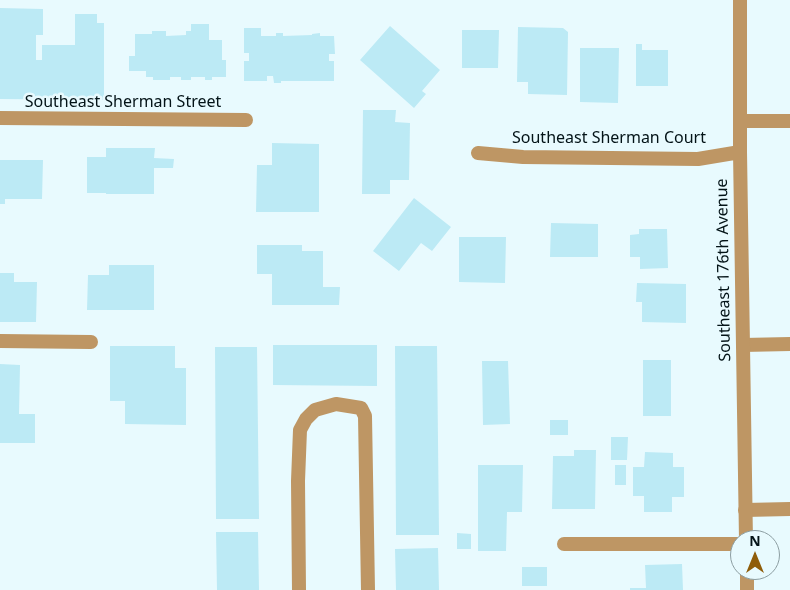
<!DOCTYPE html>
<style>
body{margin:0}
#map{position:relative;width:790px;height:590px;overflow:hidden;background:#e8fafe;font-family:"Noto Sans",sans-serif}
canvas{display:block}
.north{position:absolute;left:730px;top:530px;width:50px;height:50px;box-sizing:border-box;background:#e8fafe;border:1px solid #8c9ea2;border-radius:50%;rotate:0deg;font-size:14px;font-weight:700;line-height:20px;text-align:center;color:#031317}
.north::after{content:'';display:block;margin:auto;width:18px;height:22px;background:#8f5d0a;clip-path:polygon(50% 0,100% 100%,50% 72%,0 100%)}
</style>
<div id="map">
<canvas width="790" height="590"></canvas>
<div class="north">N</div>
</div>
<script>
const context = document.querySelector('canvas').getContext('2d');
context.lineJoin = 'round';
function fill(path, color) {
  context.fillStyle = color;
  context.fill(path, 'evenodd');
}
function shape(rows) {
  const path = new Path2D();
  for (const r of rows) {
    path.moveTo(r[0], r[1]);
    for (let i = 2; i < r.length; i += 2) path.lineTo(r[i], r[i + 1]);
  }
  return path;
}
function strokePath(path, color, width, dash) {
  context.strokeStyle = color;
  context.lineWidth = width;
  context.lineCap = dash ? 'butt' : 'round';
  context.setLineDash(dash || []);
  context.stroke(path);
}
function label(font, color, halo, rows, align = 'center') {
  context.font = font + ' "Noto Sans",sans-serif';
  context.lineWidth = 5;
  context.setLineDash([]);
  context.textBaseline = 'middle';
  context.strokeStyle = halo;
  context.fillStyle = color;
  for (const [text, x, y, turn = 0] of rows) {
    context.save();
    context.translate(x, y);
    context.rotate((+turn || 0) * Math.PI / 180);
    context.textAlign = isNaN(turn) ? turn : align;
    if (halo) context.strokeText(text, 0, 0);
    context.fillText(text, 0, 0);
    context.restore();
  }
}
const building = shape([
 [0,8,43,9,43,35,36,35,36,60,42,60,42,45,75,45,75,14,97,14,97,23,104,23,104,100,0,99],
 [191,24,209,24,209,40,222,40,222,60,226,60,226,77,212,77,212,80,205,80,205,77,191,77,191,80,181,80,181,77,170,77,170,80,153,80,153,77,146,77,146,71,129,71,129,56,135,56,135,34,152,34,152,31,166,31,166,36,186,35,186,31,191,31],
 [390,26,440,70,422,91,426,94,414,108,360,60],
 [518,27,563,28,568,32,567,95,528,94,528,82,517,82],
 [244,28,261,28,261,36,276,36,276,33,283,33,283,36,312,35,312,34,320,33,320,36,334,36,335,54,329,54,329,61,334,61,334,81,281,81,281,83,274,83,273,76,267,76,267,81,244,81,244,61,249,61,249,53,244,53],
 [462,30,499,30,498,68,462,68],
 [636,44,642,44,642,50,668,50,668,86,636,86],
 [580,48,619,48,618,103,580,102],
 [363,110,396,110,395,122,410,123,409,180,390,180,390,194,362,194],
 [272,143,319,144,319,212,256,212,257,165,272,165],
 [106,148,155,148,154,158,174,159,173,168,154,168,154,194,106,194,106,193,87,193,87,157,106,157],
 [0,160,43,160,42,199,5,199,5,204,0,204],
 [414,198,451,227,432,251,421,243,399,271,373,251],
 [551,223,598,224,598,257,550,257],
 [639,229,667,229,668,268,640,269,640,257,630,257,630,235,639,234],
 [459,237,506,237,505,283,459,282],
 [257,245,302,245,302,251,323,251,323,287,340,287,339,305,272,305,272,274,257,274],
 [109,265,154,265,154,310,87,310,88,275,109,275],
 [0,273,14,273,14,282,37,282,36,322,0,322],
 [637,283,686,284,686,323,642,322,642,302,636,302],
 [273,345,377,345,377,386,273,385],
 [110,346,175,346,175,368,186,368,186,425,125,424,125,401,110,401],
 [395,346,437,346,439,535,396,535],
 [215,347,257,347,259,519,216,519],
 [643,360,671,360,671,416,643,416],
 [482,361,508,361,510,424,483,425],
 [0,364,20,365,19,414,35,414,35,443,0,443],
 [550,420,568,420,568,435,550,435],
 [611,437,628,437,627,460,611,460],
 [574,450,596,450,595,509,552,509,553,456,574,456],
 [645,452,673,453,673,467,684,467,684,497,672,497,672,512,644,512,644,496,633,496,633,467,644,467],
 [478,465,523,465,522,512,507,512,506,551,478,551],
 [615,465,626,465,626,485,615,485],
 [216,532,258,532,259,590,217,590],
 [457,533,471,534,471,549,457,549],
 [438,548,439,590,396,590,395,549],
 [682,564,683,590,630,590,630,588,646,588,645,565],
 [522,567,547,567,547,586,522,586]
]);
const service = shape([
 [740,121,790,121],
 [0,341,91,342],
 [743,345,790,344],
 [745,510,790,509],
 [564,544,740,544],
 [299,590,298,481,300,430,306,419,315,410,336,404,361,408,365,416,368,590]
]);
const minor = shape([
 [740,0,740,152,746,540],
 [0,118,246,120],
 [478,153,523,157,698,159,740,152],
 [747,570,747,590]
]);
const streetNames = [
 ["Southeast Sherman Street",123,102],
 ["Southeast Sherman Court",609,138],
 ["Southeast 176th Avenue",724,270,-91]
];
fill(building, '#bceaf5');
strokePath(service, '#be9664', 14);
strokePath(minor, '#be9664', 14);
label('16px', '#031317', '#e8fafe', streetNames);
</script>
